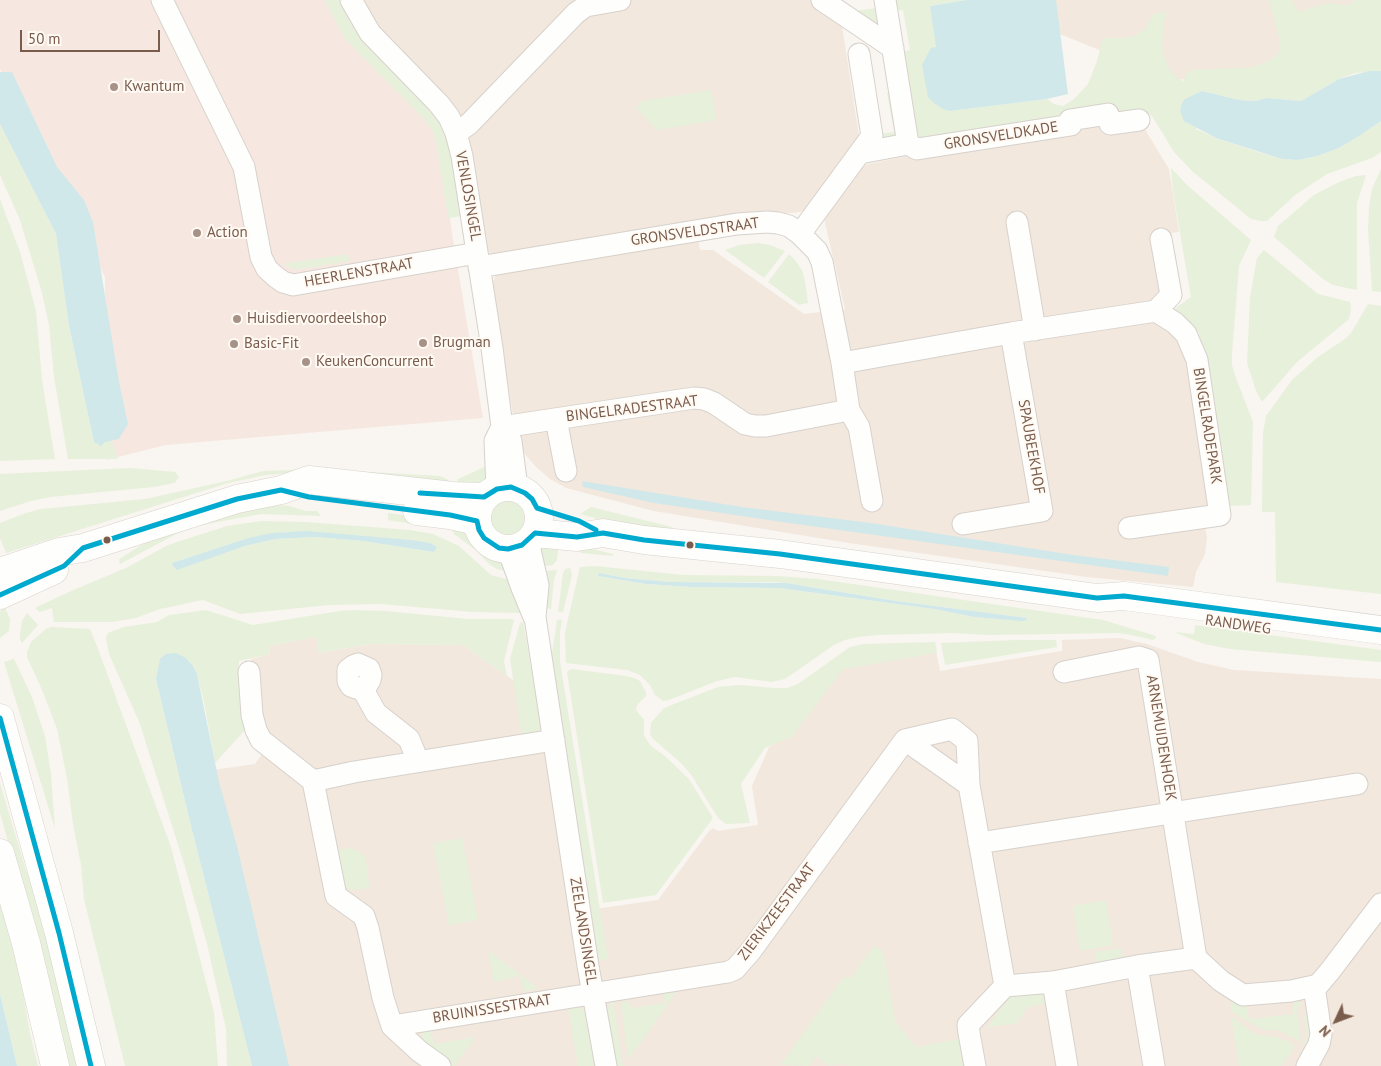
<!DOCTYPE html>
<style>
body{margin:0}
#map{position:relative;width:1381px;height:1066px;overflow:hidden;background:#f9f5f0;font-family:"PT Sans",sans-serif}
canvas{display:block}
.north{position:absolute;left:1311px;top:996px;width:50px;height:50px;-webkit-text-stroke:4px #fffaf3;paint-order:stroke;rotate:227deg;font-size:14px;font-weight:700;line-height:20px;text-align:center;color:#7a5c4d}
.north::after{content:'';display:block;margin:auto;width:18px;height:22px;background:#7a5c4d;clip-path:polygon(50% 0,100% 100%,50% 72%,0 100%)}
.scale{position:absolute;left:20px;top:30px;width:140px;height:22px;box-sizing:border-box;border:2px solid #7a5c4d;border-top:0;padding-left:6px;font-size:15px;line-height:18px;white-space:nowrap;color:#7a5c4d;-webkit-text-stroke:4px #fffaf3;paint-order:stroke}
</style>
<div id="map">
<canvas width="1381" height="1066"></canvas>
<div class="north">N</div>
<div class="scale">50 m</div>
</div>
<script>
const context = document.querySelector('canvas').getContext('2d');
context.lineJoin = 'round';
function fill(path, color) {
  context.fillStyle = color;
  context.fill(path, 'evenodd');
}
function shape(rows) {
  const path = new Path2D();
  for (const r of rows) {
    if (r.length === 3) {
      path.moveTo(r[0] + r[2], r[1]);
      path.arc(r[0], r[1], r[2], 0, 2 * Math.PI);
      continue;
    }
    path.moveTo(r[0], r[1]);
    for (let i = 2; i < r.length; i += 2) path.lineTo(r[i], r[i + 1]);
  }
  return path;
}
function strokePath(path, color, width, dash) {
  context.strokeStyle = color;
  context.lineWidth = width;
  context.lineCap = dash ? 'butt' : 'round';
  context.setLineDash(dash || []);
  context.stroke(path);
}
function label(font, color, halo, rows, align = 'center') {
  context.font = font + ' "PT Sans",sans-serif';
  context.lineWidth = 4;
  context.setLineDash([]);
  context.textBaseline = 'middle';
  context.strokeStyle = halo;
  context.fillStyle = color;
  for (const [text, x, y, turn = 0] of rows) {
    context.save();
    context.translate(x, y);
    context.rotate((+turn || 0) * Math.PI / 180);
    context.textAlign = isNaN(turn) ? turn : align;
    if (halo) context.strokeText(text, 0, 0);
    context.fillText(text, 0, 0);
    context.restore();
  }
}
const residential = shape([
 [360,0,838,0,859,136,808,211,754,217,499,256,491,254,486,248,386,41],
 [1051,0,1362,0,1289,62,1222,77,1173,80,1055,32],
 [1141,123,1169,169,1179,232,1155,235,1167,315,1189,330,1216,502,1203,514,1207,538,1205,554,1196,572,1193,587,1087,577,849,543,654,511,566,488,550,479,536,467,518,446,492,285,497,272,698,237,700,250,713,250,804,314,845,309,822,210,855,167,907,156,1075,128,1075,124],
 [316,637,319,653,370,644,463,645,540,699,574,912,658,900,709,831,713,828,718,831,758,825,752,786,769,747,792,731,840,666,936,651,940,671,1062,651,1062,640,1120,638,1147,644,1198,662,1234,670,1381,679,1381,1066,273,1066,198,772,255,764,271,741,263,732,251,659,270,654,269,646]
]);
const commercial = shape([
 [0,0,341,0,438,129,453,240,483,418,166,445,106,460,105,277,0,69]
]);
const green = shape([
 [324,0,343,0,440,121,451,146,463,216,448,218,436,142,432,130,423,118,346,40],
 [898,0,966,0,930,6,950,111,1047,99,1054,104,1063,106,1074,99,1088,84,1097,61,1103,39,1108,38,1126,38,1134,36,1146,28,1153,14,1171,11,1167,13,1164,20,1162,47,1165,60,1170,70,1177,78,1184,81,1186,74,1191,70,1254,67,1270,60,1276,55,1280,50,1279,37,1269,0,1291,0,1299,12,1328,3,1349,5,1355,0,1381,0,1381,71,1355,73,1339,79,1301,101,1266,98,1255,101,1239,100,1202,91,1196,129,1216,138,1255,151,1282,159,1298,160,1317,156,1339,148,1359,136,1381,121,1381,152,1372,158,1327,174,1295,195,1267,221,1261,221,1251,219,1192,171,1174,152,1152,116,1147,112,1141,111,915,138,898,52,910,50,903,10,894,11,893,1],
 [883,7,888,38,848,12],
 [711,90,716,120,657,130,636,108,642,101],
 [896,91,905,142,870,148,879,134,894,132,887,93],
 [0,124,56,234,69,326,94,442,112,441,118,459,68,459,54,377,49,325,42,293,20,220,0,175],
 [1171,168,1187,185,1251,240,1239,266,1232,354,1232,365,1236,378,1253,422,1251,505,1229,506,1228,504,1199,333,1184,317,1173,310,1191,297,1173,192],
 [1381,169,1381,292,1372,291,1368,229,1369,207,1372,189],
 [1366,175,1357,203,1357,290,1333,285,1323,279,1274,237,1278,226,1314,195,1339,182,1356,176],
 [0,199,20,252,36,311,42,380,55,459,0,461],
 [759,243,770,245,785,251,764,278,725,250,739,245],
 [1264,250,1318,294,1350,302,1351,310,1349,319,1297,362,1262,402,1256,391,1247,363,1250,297,1257,258],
 [349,254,350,261,301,269,295,269,284,265,286,263],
 [789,254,795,260,802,270,805,281,808,303,799,305,768,282],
 [1368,304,1381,306,1381,594,1276,582,1275,512,1262,512,1263,433,1266,416,1292,380,1318,357,1345,339,1351,333],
 [489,465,488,476,480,484,457,488,458,479],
 [130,468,175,472,179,477,175,483,154,487,50,497,31,501,0,511,0,474],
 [318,469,440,476,447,479,451,483,291,473,266,475,228,483,6,553,0,538,0,523,26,513,41,509,145,499,227,481,263,471],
 [508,518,17],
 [279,505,289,506,306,511,317,511,321,516,261,514,202,525,180,532,120,564,119,559,158,535,250,509],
 [591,507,672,527,671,535,627,527,580,514],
 [388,513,445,521,445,529,388,520],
 [261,521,305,522,410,530,433,534,459,546,491,575,509,580,515,584,520,613,473,612,381,604,329,605,240,614,203,600,160,609,136,618,112,622,54,622,52,608,40,612,35,608,71,591,126,568,168,545,227,526],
 [286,532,411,540,434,552,363,541,316,537,275,539,245,546,192,564,172,563,248,538],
 [452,529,468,532,475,542,484,551,496,556,503,561,507,571,497,569,490,565,477,551,454,534],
 [559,542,557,560,553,565,540,567,540,547],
 [575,545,613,554,613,556,581,553],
 [595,566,684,575,777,576,818,579,1103,620,1156,636,1156,638,1153,640,1131,635,1118,633,988,635,952,633,877,635,858,637,845,640,834,645,785,679,772,682,735,677,717,681,669,700,663,701,655,695,650,685,640,675,627,670,566,663,565,632,580,567],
 [599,573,625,578,671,582,776,582,812,587,896,601,1027,618,1026,620,1013,620,974,617,934,609,779,588,691,587,646,584,598,576],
 [570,568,572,575,563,612,558,612,563,573,565,569],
 [557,570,554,580,551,609,546,608,542,571],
 [4,605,10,619,9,631,0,638,0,612],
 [206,610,253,625,340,611,354,610,385,611,468,619,512,619,514,620,504,661,507,676,463,645,370,644,319,653,316,637,269,646,270,654,239,661,239,681,248,727,215,763,204,702,197,674,193,666,186,658,156,679,191,826,252,1066,227,1066,226,1029,207,944,185,867,140,724,109,654,106,638,108,633,124,627,157,622,169,615],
 [27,613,38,625,22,643,20,639,20,633,22,621],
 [557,620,562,620,560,632,560,662,608,959,598,961,552,668,552,654],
 [523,622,543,734,522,738,510,659,520,623],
 [1195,625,1381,650,1381,662,1230,649,1204,644,1174,632,1194,634],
 [51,627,90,629,100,654,171,847,214,1013,218,1066,125,1066,84,899,81,865,73,824,67,778,57,729,43,692,27,657,27,652,31,642,46,629],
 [1016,640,1056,640,1057,647,945,665,941,643],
 [935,642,937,653,843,669,792,737,765,748,741,784,750,823,726,824,718,818,692,776,682,764,652,738,650,734,651,723,664,708,718,687,739,685,775,688,787,688,798,684,850,647,863,644],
 [14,659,32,697,45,736,51,774,55,829,4,662],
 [571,669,626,676,634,678,640,681,646,692,646,696,637,705,636,710,644,720,644,735,650,745,666,757,689,779,713,818,656,895,603,903,567,672],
 [0,783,25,867,46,926,82,1066,67,1066,38,948,0,813],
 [462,838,478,920,449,925,433,843],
 [352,848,365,856,370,888,350,890,341,883,337,850],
 [0,887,12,928,30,1034,38,1066,17,1066,0,994],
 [1106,900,1113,945,1080,951,1073,906],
 [875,945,882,951,885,960,895,1021,916,1047,959,1039,963,1066,850,1066,841,1064,829,1066,816,1056,809,1066,780,1065,843,978,851,977],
 [1121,948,1123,961,1097,965,1094,952],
 [488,950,538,988,524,992,520,976,494,982],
 [680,987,629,1059,628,1059,621,1003,629,1001,631,1008,665,1003,663,990],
 [1042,993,1046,996,1048,1003,1027,1007,1018,1023,987,1027,1010,997],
 [1229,993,1246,1004,1249,1019,1294,1014,1293,999,1298,999,1301,1003,1297,1009,1301,1038,1299,1041,1278,1030,1263,1030,1232,1012],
 [613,1001,623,1066,615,1066,607,1013,610,1003],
 [576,1007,584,1009,589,1015,597,1066,578,1066,568,1008],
 [1310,1014,1312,1037,1308,1047,1303,1044,1307,1037,1304,1015],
 [1231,1016,1254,1033,1259,1035,1276,1037,1290,1042,1295,1047,1281,1066,1239,1066],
 [430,1027,434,1044,476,1037,454,1066,449,1066,421,1046,421,1035,428,1028]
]);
const water = shape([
 [966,0,1056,0,1068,94,1047,99,950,111,943,109,934,103,928,97,922,65,931,48,936,47,930,6],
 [1369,71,1381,71,1381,121,1359,136,1339,148,1317,156,1298,160,1282,159,1216,138,1184,121,1180,110,1182,103,1185,99,1202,91,1239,100,1255,101,1266,98,1301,101,1339,79],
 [0,72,12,72,57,167,84,200,93,222,119,382,128,424,119,439,105,442,101,446,94,442,69,326,56,234,0,124],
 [582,481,742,507,871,523,1073,555,1169,567,1168,576,782,522,654,503,583,487],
 [307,531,411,540,430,543,437,547,434,552,363,541,316,537,275,539,245,546,177,570,173,566,172,563,248,538,272,533],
 [599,573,625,578,671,582,786,583,896,601,1027,618,1026,620,1022,621,974,617,934,609,779,588,691,587,646,584,598,576],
 [176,653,186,658,193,666,197,674,219,782,237,846,289,1066,252,1066,191,826,156,679,160,659,166,654],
 [0,994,17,1066,0,1066]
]);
const street = shape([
 [162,0,244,167,261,257,267,269,276,277,283,282,293,285,477,253],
 [351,0,370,33,439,104,449,117,456,133,462,156,492,348,502,427,511,441,517,488],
 [822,0,893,48],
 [885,0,908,144],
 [456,133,469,124,576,13,586,6,620,0],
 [860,153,908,144,917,149,1071,125,1070,120,1108,114,1110,124,1139,120],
 [1017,222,1035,330],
 [800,234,872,136,859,54],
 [479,267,737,224,767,222,778,223,789,226,800,234,817,251,822,262,842,363],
 [556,419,566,471],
 [502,427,694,398,704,399,714,403,745,424,755,426,766,426,849,410],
 [497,489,495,441,502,427],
 [872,501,859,427,849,410,842,363,1011,333,1156,311],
 [963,524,1042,511,1011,333],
 [1129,528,1220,515,1197,360,1186,334,1175,323,1156,311,1171,295,1161,239],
 [528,541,538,585,535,617,588,966,606,1066],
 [508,549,522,588,534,617],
 [249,672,252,715,256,730,261,740,313,781,336,896,364,916,368,928,383,998,392,1026,419,1051,440,1066],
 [1064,672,1139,657,1148,660,1196,958],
 [362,688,367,685,370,680,371,675,369,669,358,664,353,666,348,670,348,681,351,686,356,688,362,688,376,713,409,739,418,761],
 [905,740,969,785],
 [313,781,354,772,554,740],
 [979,843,1357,784],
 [1137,966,1196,958,1221,981,1243,995,1291,991,1314,986],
 [1053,982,1067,1066],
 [392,1026,728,972,735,969,750,952,905,740,952,729,967,741,969,785,1005,986],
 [975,1066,969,1033,968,1025,1005,986,1053,982,1137,966,1154,1066],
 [1307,1066,1319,1044,1321,1034,1314,986,1319,984,1330,971,1381,904]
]);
const secondary = shape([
 [508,518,31],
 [417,511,450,515,477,521],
 [535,533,577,537,603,533,644,540,780,554,1097,598,1124,596,1381,630],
 [0,572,59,552,83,548,237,499,281,490,309,480,453,496,484,497],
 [0,595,54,570],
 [0,718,59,933,91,1066],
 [0,853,26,943,55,1066]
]);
const bus1 = shape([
 [420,493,484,497,497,489,511,487,525,493,532,499,537,508,579,521,596,530],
 [0,595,64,566,83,548,237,499,281,490,309,497,450,515,477,521,479,530,484,538,499,548,508,549,522,545,535,533,577,537,603,533,644,540,780,554,1097,598,1124,596,1381,630],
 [0,718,59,933,91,1066]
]);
const markers = [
 [114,87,5,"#a69286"],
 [197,233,5,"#a69286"],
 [237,319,5,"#a69286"],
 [423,343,5,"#a69286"],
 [234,344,5,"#a69286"],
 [306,362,5,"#a69286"],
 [107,540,4.5,"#7a5c4d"],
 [690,545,4.5,"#7a5c4d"]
];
const poiNames = [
 ["Kwantum",124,87],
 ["Action",207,233],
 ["Huisdiervoordeelshop",247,319],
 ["Brugman",433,343],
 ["Basic-Fit",244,344],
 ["KeukenConcurrent",316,362]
];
const streetNames = [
 ["GRONSVELDKADE",1001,136,-9],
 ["VENLOSINGEL",468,196,80],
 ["GRONSVELDSTRAAT",695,232,-8],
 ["HEERLENSTRAAT",359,273,-10],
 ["BINGELRADESTRAAT",632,409,-7],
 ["BINGELRADEPARK",1207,426,81],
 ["SPAUBEEKHOF",1031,447,80],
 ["RANDWEG",1238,625,8],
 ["ARNEMUIDENHOEK",1161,738,81],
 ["ZIERIKZEESTRAAT",777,912,-53],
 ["ZEELANDSINGEL",583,931,81],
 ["BRUINISSESTRAAT",492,1009,-9]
];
fill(residential, '#f2e8de');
fill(commercial, '#f6e8e1');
fill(green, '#e7f0db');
fill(water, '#d0e8ea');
strokePath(street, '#d7d1cb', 23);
strokePath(secondary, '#d9d2cb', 29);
strokePath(street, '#fefefd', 21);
strokePath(secondary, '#fefefd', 28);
strokePath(bus1, '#00a9ce', 5);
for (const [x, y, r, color] of markers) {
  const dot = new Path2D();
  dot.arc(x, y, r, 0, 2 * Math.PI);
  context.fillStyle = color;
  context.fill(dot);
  strokePath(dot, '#fffaf3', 2);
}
label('15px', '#7a5c4d', '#fffaf3', poiNames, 'left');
label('15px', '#7a5c4d', '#fffaf3', streetNames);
</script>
